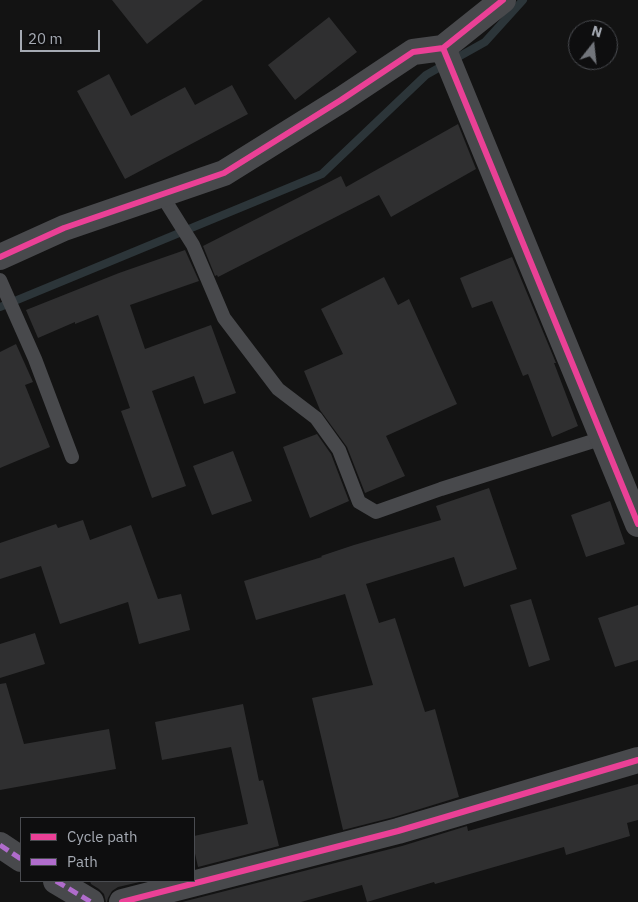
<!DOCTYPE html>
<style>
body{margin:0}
#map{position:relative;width:638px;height:902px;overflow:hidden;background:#131313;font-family:"IBM Plex Sans",sans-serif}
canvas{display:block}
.legend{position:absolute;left:20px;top:817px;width:175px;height:65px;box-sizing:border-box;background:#0e0e0f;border:1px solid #4a4c51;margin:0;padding:6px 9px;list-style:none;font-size:15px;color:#a5aab3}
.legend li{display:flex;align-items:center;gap:10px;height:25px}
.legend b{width:25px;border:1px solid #4a4c51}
.north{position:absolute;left:568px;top:20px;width:50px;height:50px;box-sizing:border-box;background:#0e0e0f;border:1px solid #4a4c51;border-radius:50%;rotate:16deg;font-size:14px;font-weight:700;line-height:20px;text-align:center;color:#a5aab3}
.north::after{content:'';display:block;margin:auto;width:18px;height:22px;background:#72757b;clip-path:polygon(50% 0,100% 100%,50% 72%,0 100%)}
.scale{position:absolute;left:20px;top:30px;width:80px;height:22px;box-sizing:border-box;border:2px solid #a5aab3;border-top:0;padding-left:6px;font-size:15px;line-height:18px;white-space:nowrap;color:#a5aab3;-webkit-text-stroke:4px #0e0e0f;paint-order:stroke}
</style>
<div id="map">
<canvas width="638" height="902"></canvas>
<ul class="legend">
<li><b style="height:6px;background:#ea4096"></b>Cycle path</li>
<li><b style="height:6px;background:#b06ccc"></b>Path</li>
</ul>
<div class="north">N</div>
<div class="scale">20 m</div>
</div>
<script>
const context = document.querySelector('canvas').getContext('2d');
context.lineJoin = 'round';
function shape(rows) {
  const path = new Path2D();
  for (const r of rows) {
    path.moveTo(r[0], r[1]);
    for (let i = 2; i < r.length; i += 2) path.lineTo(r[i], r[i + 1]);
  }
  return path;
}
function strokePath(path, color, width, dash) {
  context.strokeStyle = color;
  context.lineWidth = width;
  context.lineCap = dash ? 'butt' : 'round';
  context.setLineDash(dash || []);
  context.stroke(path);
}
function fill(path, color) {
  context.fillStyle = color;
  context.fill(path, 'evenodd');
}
const stream = shape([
 [0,307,322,174,426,75,485,42,523,0]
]);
const building = shape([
 [112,0,203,0,147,44],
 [329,17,357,52,295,100,268,65],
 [109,74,131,116,185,87,195,105,232,85,248,114,125,179,77,91],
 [458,124,476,169,391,217,379,195,218,277,217,275,215,276,203,246,341,176,346,187],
 [185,250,199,281,130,305,145,349,211,325,236,393,204,404,194,376,152,391,186,486,152,498,121,411,130,408,98,315,75,324,75,322,38,338,26,310,119,273],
 [512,257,556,363,554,363,578,426,552,437,528,374,523,376,492,301,472,308,460,278],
 [384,277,398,305,409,299,457,404,386,436,405,476,365,493,347,447,320,410,304,371,343,354,321,309],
 [16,344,33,382,25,385,50,447,0,468,0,352],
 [317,434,331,454,349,501,310,518,283,447],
 [233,451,252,501,212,515,193,466],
 [489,488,517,569,464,587,454,557,366,584,379,623,395,618,425,712,435,709,459,797,394,817,343,830,312,698,373,685,345,594,256,620,244,581,322,557,321,556,354,545,441,520,436,506],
 [610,501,625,544,586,557,571,515],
 [83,520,90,540,131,525,158,599,181,594,190,630,139,644,128,602,60,624,41,566,0,579,0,543,56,524,58,528],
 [531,599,550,660,529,667,510,605],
 [638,605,638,660,615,667,598,618],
 [35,633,45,664,0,678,0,644],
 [6,683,24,744,109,729,116,769,0,790,0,684],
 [243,704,259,781,263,780,279,846,198,867,194,849,194,836,248,824,231,747,162,760,155,722],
 [638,784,638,820,627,823,630,836,566,855,564,847,435,884,434,882,367,902,362,885,301,902,182,902,402,846,467,826,468,831],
 [90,881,144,881,118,887,112,891,108,898,107,902,106,902,104,894,99,889,91,884]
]);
const service = shape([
 [161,194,193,245,224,318,278,389,316,418,339,450,359,502,376,512,441,489,603,438],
 [0,280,35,359,72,457]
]);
const minor = shape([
 [443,48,638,524],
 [0,257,64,228,224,173,341,100,413,52,443,48,503,0],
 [0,845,21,859],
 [56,881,91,902],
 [122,902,398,831,638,760]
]);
const quiet = shape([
 [0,845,21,859],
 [56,881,91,902]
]);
const cycleway = shape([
 [443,48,638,524],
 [0,257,64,228,224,173,341,100,413,52,443,48,503,0],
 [122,902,398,831,638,760]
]);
strokePath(stream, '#2c3539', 8);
fill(building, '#2f2f30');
strokePath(service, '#48494c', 14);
strokePath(minor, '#48494c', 26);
strokePath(quiet, '#b06ccc', 5, [10, 5]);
strokePath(cycleway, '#ea4096', 6);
</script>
